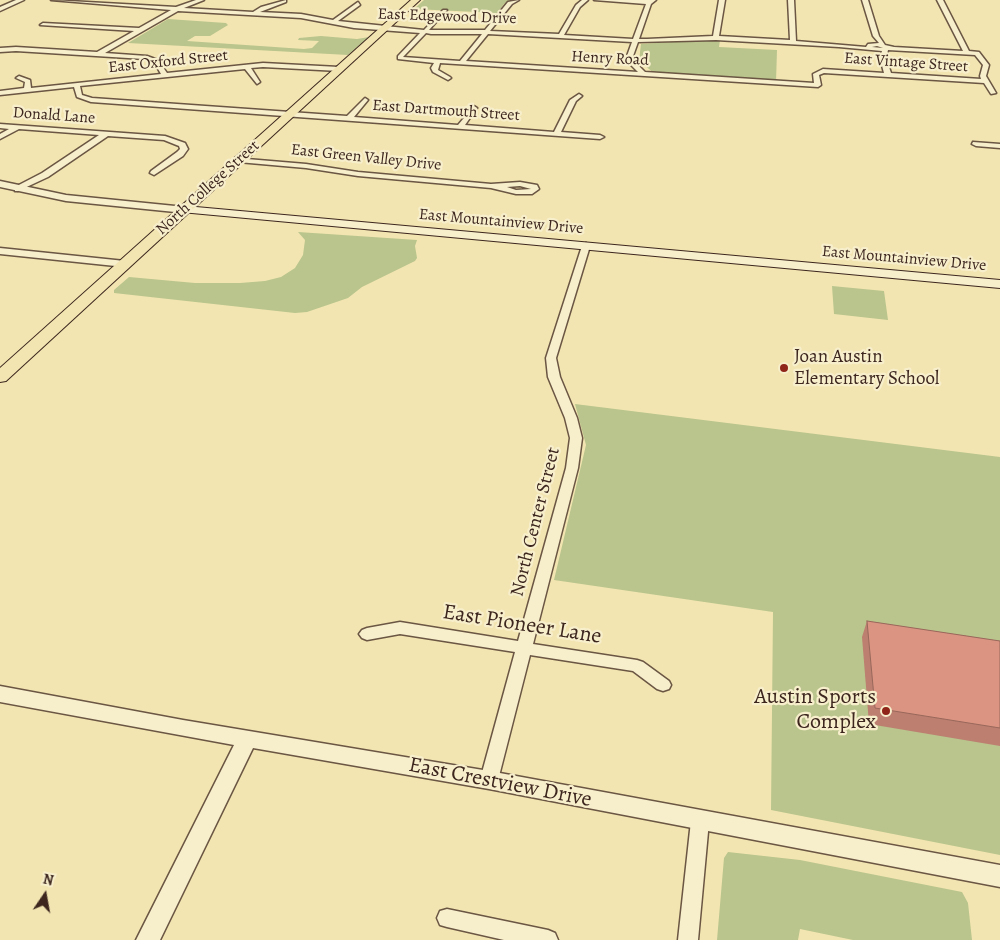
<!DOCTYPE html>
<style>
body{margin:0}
#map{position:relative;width:1000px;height:940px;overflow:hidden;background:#f3e5b1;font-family:Alegreya,serif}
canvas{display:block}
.north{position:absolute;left:20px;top:870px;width:50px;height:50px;-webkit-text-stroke:4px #f7eecc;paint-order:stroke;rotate:12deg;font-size:14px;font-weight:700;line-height:20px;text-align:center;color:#3c261e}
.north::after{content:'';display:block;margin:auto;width:18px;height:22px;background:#3c261e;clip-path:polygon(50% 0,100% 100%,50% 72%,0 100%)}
</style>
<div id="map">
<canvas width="1000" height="940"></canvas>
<div class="north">N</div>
</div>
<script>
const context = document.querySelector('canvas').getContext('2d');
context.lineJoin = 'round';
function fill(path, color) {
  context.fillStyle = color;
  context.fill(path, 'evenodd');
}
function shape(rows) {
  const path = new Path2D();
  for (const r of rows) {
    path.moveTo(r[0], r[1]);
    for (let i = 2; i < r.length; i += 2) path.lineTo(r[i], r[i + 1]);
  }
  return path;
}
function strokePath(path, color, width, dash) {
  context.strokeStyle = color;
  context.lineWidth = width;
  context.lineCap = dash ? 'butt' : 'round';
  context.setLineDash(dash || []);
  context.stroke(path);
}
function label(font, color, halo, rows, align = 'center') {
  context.font = font + ' Alegreya,serif';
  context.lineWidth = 4.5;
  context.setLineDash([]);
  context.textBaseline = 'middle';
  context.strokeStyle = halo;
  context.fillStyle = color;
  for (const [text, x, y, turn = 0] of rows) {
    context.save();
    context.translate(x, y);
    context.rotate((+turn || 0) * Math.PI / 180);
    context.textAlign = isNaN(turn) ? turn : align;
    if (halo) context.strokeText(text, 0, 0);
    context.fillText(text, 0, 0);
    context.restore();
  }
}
const green = shape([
 [424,0,511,0,504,4,497,13,414,9],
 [168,19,226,23,228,25,210,36,195,36,187,41,304,49,312,48,319,41,298,40,299,38,321,36,357,39,369,37,348,55,128,43],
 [703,40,720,40,719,47,777,50,776,82,654,73,639,61,641,44],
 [298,232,417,240,415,246,417,258,415,261,362,287,348,298,307,312,295,313,114,293,114,290,129,277,195,283,240,283,265,281,281,277,295,268,303,255,305,240],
 [832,286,884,291,888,320,834,314],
 [575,404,1000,457,1000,855,771,810,773,612,554,580,586,445],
 [728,852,800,860,962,892,968,903,972,940,853,940,800,929,798,940,717,940,724,858]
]);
const minor = shape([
 [51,0,176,7,196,0,204,0,184,8,253,12,261,7,286,0,286,2,260,12,301,14,333,20,358,2,360,5,338,21,424,30,443,10,447,10,429,30,485,30,508,2,519,0,512,4,490,31,559,34,576,5,582,0,588,0,580,7,564,35,633,39,646,4,594,0,656,0,651,4,639,39,647,39,713,36,719,0,725,0,719,36,790,40,788,0,794,0,796,41,866,47,868,44,879,43,873,36,862,0,868,0,879,36,885,45,894,47,963,51,937,0,943,0,969,51,979,52,989,65,986,76,996,93,991,94,984,83,824,73,819,75,821,85,818,87,440,63,438,70,450,77,451,78,448,80,433,72,431,68,434,63,398,59,398,56,420,33,354,28,301,18,178,11,105,53,147,56,158,60,167,73,263,63,339,67,342,69,339,71,263,67,251,68,260,82,257,84,245,69,80,86,82,95,92,98,347,116,365,98,368,100,354,117,458,125,474,106,477,108,465,125,554,132,570,100,579,94,582,96,576,101,561,132,600,135,604,137,600,139,91,102,77,97,74,87,0,95,0,91,24,88,25,82,16,78,19,76,30,80,31,88,161,74,154,62,144,59,16,51,0,52,0,48,16,47,97,52,134,31,40,25,43,23,139,28,171,10,51,0],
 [426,33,431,34,482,34,460,61,403,57,426,33],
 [488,34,632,42,627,56,631,65,638,72,466,61,488,34],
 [716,40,839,47,882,51,880,58,884,73,823,69,813,74,814,83,645,72,636,63,633,56,638,42,716,40],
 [877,46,883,48,872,47,877,46],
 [888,50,975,55,983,65,980,76,981,79,891,73,886,58,888,50],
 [0,124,165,136,185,143,188,149,183,156,154,175,150,173,151,171,177,152,180,149,179,146,164,140,108,136,48,177,18,191,15,191,15,187,42,173,99,135,19,129,0,139,0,134,9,129,0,128,0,124],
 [973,142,1000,144,1000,148,976,146,972,144,973,142],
 [235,158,306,164,358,172,491,184,520,182,537,185,539,189,532,194,516,194,491,188,358,176,306,168,238,162,234,160,235,158],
 [520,186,531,189,516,190,507,187,520,186],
 [586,243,590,246,556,358,560,377,577,418,582,438,578,468,533,644,637,660,643,662,669,681,671,685,669,689,663,691,657,689,633,671,530,655,498,780,495,785,489,787,483,785,480,780,515,652,400,634,367,640,362,638,359,634,362,630,367,628,400,622,518,641,566,468,570,438,565,418,548,377,546,358,582,246,586,243],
 [0,248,125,261,130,264,125,267,0,254,0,248],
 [700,813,706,815,709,821,698,940,678,940,691,821,694,815,700,813],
 [447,909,548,930,555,933,558,940,504,940,447,927,440,925,437,918,440,911,447,909]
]);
const tertiary = shape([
 [16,0,24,0,0,11,0,7,16,0],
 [0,181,66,195,185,207,190,210,185,213,66,201,0,187,0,181],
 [0,686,183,720,489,771,1000,865,1000,887,489,789,253,748,160,940,136,940,234,745,0,702,0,686]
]);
const secondary = shape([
 [185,206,1000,280,1000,288,181,212,179,210,181,208,185,206]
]);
const primary = shape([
 [411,0,420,0,6,381,0,382,0,368,411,0]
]);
const wall = shape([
 [867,621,1000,641,1000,746,869,724,862,637]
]);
const building = shape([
 [867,621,1000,641,1000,728,875,708,867,621]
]);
const markers = [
 [784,368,5,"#8f2418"],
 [886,711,5,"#8f2418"]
];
const farStreetnames = [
 ["East Edgewood Drive",447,17,2],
 ["Henry Road",610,59,3],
 ["East Oxford Street",168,62,-6],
 ["East Vintage Street",906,63,4],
 ["East Dartmouth Street",446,111,4],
 ["Donald Lane",54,116,4],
 ["East Green Valley Drive",366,158,6],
 ["North College Street",208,188,-42],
 ["East Mountainview Drive",501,222,5],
 ["East Mountainview Drive",904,259,5]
];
const poiNames = [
 ["Joan Austin",794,357],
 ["Elementary School",794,379]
];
const streetNames = [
 ["North Center Street",536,522,-76]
];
const nearStreetnames = [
 ["East Pioneer Lane",522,625,9],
 ["East Crestview Drive",500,783,11]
];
const nearPoinames = [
 ["Austin Sports",876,698],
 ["Complex",876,723]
];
fill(green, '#b9c58d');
strokePath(minor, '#6a5643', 3);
strokePath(tertiary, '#6a5643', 3);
strokePath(secondary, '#3c261e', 2);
strokePath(primary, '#3c261e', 2);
fill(minor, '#f7eecc');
fill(tertiary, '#f7eecc');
fill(secondary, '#f7eecc');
fill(primary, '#f3e5b1');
fill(wall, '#bc7f70');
fill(building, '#db9482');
strokePath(building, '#99685b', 1);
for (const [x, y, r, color] of markers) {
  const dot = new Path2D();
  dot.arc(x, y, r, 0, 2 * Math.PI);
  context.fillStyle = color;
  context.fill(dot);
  strokePath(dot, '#f7eecc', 2);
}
label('16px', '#3c261e', '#f7eecc', farStreetnames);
label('19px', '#3c261e', '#f7eecc', poiNames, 'left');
label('19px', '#3c261e', '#f7eecc', streetNames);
label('22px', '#3c261e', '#f7eecc', nearStreetnames);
label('22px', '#3c261e', '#f7eecc', nearPoinames, 'right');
</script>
